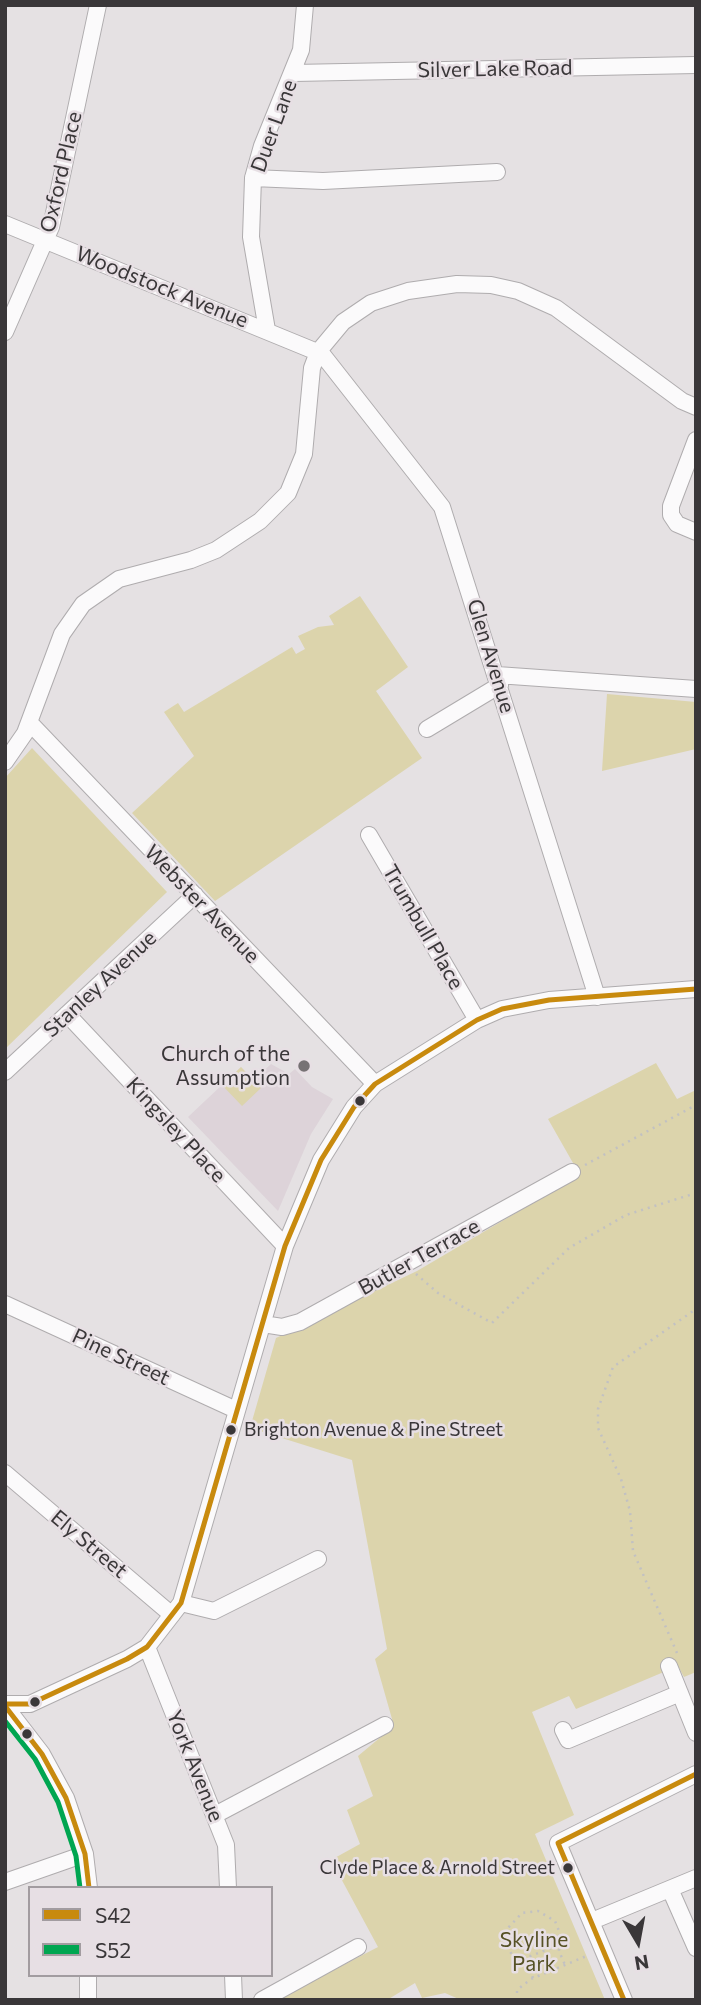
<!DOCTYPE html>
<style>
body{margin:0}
#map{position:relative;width:701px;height:2005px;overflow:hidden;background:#e5e1e3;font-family:Commissioner,sans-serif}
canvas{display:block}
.frame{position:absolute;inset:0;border:7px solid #3a3739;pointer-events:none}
.legend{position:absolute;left:28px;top:1886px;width:245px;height:91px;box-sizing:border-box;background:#e7dfe4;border:2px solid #a29ca0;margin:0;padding:9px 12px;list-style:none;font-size:21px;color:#3a3739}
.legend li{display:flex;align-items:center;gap:14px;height:35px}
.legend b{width:35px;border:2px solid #a29ca0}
.north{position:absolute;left:603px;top:1907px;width:70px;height:70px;-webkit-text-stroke:5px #e7dfe4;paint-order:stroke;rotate:170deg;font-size:19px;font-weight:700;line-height:28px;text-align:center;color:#3a3739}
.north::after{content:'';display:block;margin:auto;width:24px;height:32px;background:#3a3739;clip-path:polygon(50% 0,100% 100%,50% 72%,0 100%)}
</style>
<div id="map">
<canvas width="701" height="2005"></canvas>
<div class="frame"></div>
<ul class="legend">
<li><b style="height:9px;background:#c88a0e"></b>S42</li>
<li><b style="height:9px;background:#00a651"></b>S52</li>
</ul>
<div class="north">N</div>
</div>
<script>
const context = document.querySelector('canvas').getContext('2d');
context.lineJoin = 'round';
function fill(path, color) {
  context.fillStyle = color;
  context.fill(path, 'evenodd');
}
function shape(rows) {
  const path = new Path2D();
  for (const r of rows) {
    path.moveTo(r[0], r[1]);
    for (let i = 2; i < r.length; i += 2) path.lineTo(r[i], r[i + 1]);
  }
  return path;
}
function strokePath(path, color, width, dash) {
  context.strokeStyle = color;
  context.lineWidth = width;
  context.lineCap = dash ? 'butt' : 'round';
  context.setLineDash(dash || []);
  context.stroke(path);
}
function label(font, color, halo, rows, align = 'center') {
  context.font = font + ' Commissioner,sans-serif';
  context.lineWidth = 5;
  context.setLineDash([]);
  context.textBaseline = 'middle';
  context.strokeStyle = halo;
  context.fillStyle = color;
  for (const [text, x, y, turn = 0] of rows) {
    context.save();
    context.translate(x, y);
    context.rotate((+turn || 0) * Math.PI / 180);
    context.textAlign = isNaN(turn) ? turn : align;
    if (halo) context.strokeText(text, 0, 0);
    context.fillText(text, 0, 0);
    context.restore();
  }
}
const built = shape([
 [271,1064,289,1074,295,1069,312,1087,333,1099,311,1134,278,1211,188,1117,241,1067,254,1080]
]);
const green = shape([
 [360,596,408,667,376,691,422,758,215,901,132,813,194,756,164,712,178,703,184,712,292,647,296,654,305,649,298,636,318,627,334,625,329,616],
 [607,694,696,702,696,749,602,771],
 [32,748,167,892,5,1049,5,778],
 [656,1063,677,1099,696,1090,696,1672,684,1677,678,1666,576,1709,569,1696,532,1712,574,1815,535,1834,605,2000,461,2000,445,1993,422,1998,415,1983,387,2000,276,2000,378,1947,331,1860,360,1844,347,1810,373,1796,358,1756,394,1726,375,1659,387,1649,352,1460,250,1428,276,1338,417,1271,577,1177,577,1170,548,1119],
 [241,1067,261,1088,242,1106,222,1085]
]);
const path = shape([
 [585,1165,696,1105],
 [416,1274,438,1293,492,1323,569,1248,626,1215,696,1193],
 [677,1653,633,1551,630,1511,621,1479,598,1428,598,1409,613,1367,696,1309],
 [523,1959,559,1945],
 [533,1978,527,1962,513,1956,507,1947,508,1928,522,1913,538,1911,555,1921,559,1931,559,1951,565,1965],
 [517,2000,517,1990,531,1979,589,1955]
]);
const minor = shape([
 [294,73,696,65],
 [253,178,323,181,497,172],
 [5,224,322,354,442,507,597,997],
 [267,330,251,237,253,178,262,146,301,50,305,5],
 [5,332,51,227,98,5],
 [696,440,671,506,671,515,677,524,696,532],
 [497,675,696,689],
 [30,723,375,1084],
 [427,729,500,685],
 [5,762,25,733,62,634,83,604,119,579,191,560,216,550,260,521,288,493,304,454,312,368,318,352,343,322,371,303,408,291,457,284,491,285,518,291,556,308,682,401,696,407],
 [369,835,477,1020],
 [67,1014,285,1246],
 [5,1072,195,895],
 [5,1304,236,1410],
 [263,1324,282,1327,300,1322,572,1172],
 [5,1473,172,1615],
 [181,1603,214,1611,318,1559],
 [147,1647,226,1845,228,1888],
 [669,1666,696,1733],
 [5,1704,30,1704,127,1659,147,1647,181,1603,285,1246,321,1160,354,1107,375,1084,477,1020,502,1009,549,1000,696,989],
 [5,1706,42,1754,66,1798,85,1854,89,1888],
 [563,1730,568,1740,680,1693],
 [215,1815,385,1725],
 [5,1882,85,1854],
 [670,1889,696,1948],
 [592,1921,696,1878],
 [233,1975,234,2000],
 [88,2000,88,1975],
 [262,2000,358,1947],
 [624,2000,558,1843,696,1774]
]);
const bus1 = shape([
 [5,1704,30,1704,127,1659,147,1647,181,1603,285,1246,321,1160,354,1107,375,1084,477,1020,502,1009,549,1000,696,989],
 [5,1706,42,1754,66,1798,85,1854,89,1888],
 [624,2000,558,1843,696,1774]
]);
const bus2 = shape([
 [5,1721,35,1759,58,1802,76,1856,80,1888]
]);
const markers = [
 [304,1066,7,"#767274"],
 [360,1101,6,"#3a3739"],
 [231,1430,6,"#3a3739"],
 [35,1702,6,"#3a3739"],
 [27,1734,6,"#3a3739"],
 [568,1868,6,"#3a3739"]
];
const busNames = [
 ["Brighton Avenue & Pine Street",244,1430],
 ["Clyde Place & Arnold Street",555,1868,"right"]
];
const streetNames = [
 ["Silver Lake Road",495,69,-1],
 ["Duer Lane",274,126,-70],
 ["Oxford Place",61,172,-77],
 ["Woodstock Avenue",162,287,22],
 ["Glen Avenue",491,656,73],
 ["Webster Avenue",202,904,46],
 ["Trumbull Place",423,927,60],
 ["Stanley Avenue",100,984,-43],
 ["Kingsley Place",176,1130,47],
 ["Butler Terrace",419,1257,-29],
 ["Pine Street",121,1357,25],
 ["Ely Street",89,1544,40],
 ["York Avenue",195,1766,68]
];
const poiNames = [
 ["Church of the",290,1054],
 ["Assumption",290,1078]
];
const parkNames = [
 ["Skyline",534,1940],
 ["Park",534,1964]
];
fill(built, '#ddd3d9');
fill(green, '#dcd4ac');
strokePath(minor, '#afacae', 18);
strokePath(path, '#c2c1c2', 2.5, [2, 5]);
strokePath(minor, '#fbfafb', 16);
strokePath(bus1, '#c88a0e', 5);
strokePath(bus2, '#00a651', 5);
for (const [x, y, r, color] of markers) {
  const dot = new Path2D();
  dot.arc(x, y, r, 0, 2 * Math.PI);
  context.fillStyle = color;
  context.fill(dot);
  strokePath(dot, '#e7dfe4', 2.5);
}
label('19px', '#3a3739', '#e7dfe4', busNames, 'left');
label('21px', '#3a3739', '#e7dfe4', streetNames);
label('21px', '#3a3739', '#e7dfe4', poiNames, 'right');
label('21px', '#565125', '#e7dfe4', parkNames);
</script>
